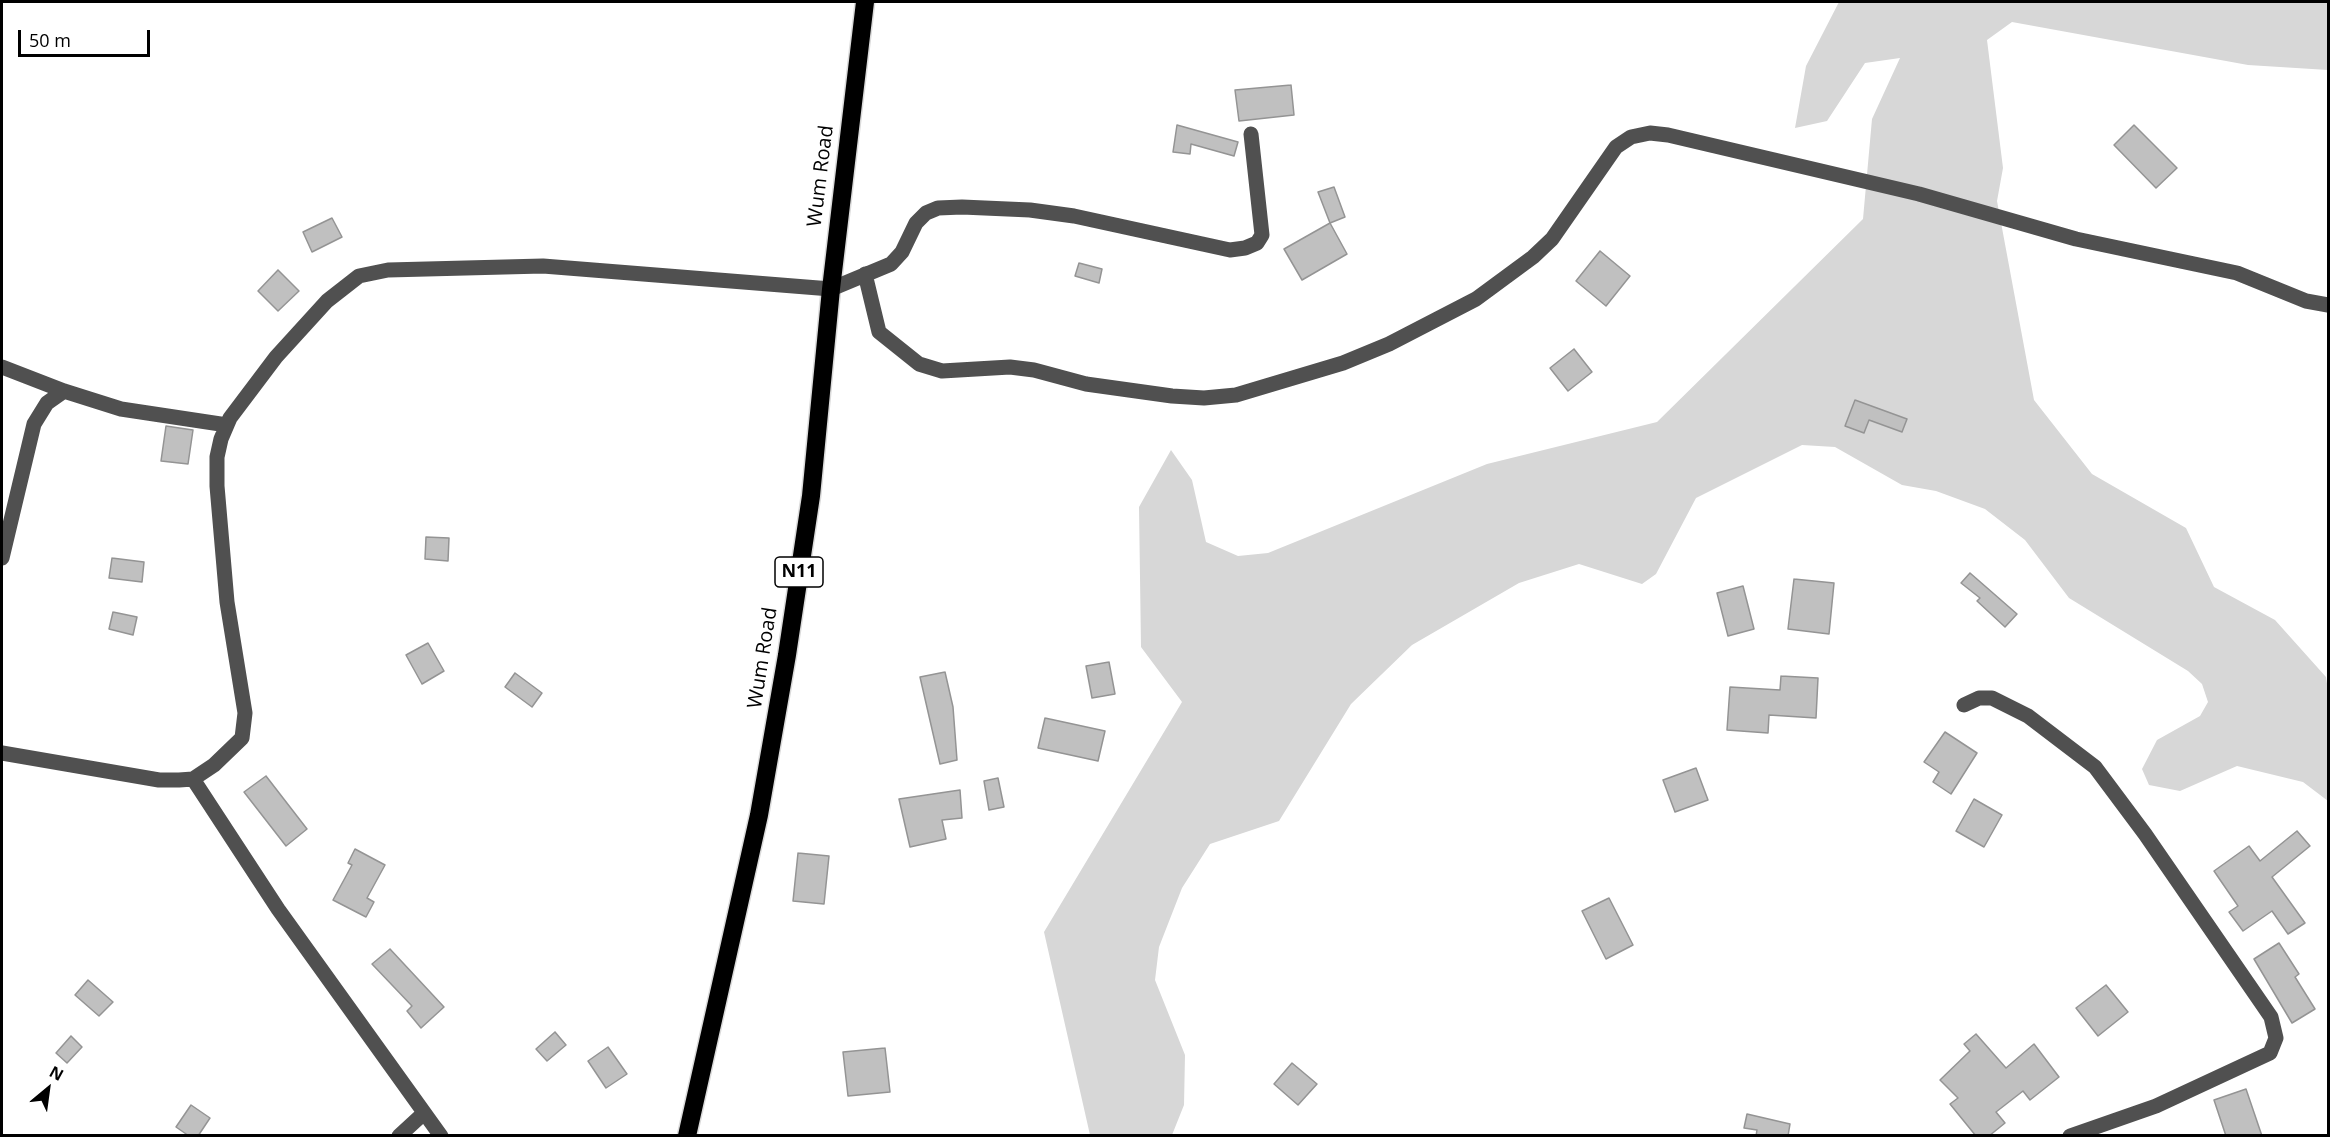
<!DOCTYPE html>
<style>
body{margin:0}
#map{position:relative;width:2330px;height:1137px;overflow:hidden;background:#fff;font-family:"Open Sans",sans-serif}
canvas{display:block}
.frame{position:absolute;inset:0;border:3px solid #000;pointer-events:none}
.north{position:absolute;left:18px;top:1059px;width:60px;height:60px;-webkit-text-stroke:4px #fff;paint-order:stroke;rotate:29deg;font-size:16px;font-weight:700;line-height:24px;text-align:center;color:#000}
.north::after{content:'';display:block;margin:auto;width:21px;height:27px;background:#000;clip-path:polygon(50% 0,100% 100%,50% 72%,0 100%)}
.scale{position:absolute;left:18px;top:30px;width:132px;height:27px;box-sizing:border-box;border:3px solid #000;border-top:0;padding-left:8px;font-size:18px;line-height:21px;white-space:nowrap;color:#000;-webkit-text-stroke:4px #fff;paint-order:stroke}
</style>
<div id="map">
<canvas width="2330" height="1137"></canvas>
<div class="frame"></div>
<div class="north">N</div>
<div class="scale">50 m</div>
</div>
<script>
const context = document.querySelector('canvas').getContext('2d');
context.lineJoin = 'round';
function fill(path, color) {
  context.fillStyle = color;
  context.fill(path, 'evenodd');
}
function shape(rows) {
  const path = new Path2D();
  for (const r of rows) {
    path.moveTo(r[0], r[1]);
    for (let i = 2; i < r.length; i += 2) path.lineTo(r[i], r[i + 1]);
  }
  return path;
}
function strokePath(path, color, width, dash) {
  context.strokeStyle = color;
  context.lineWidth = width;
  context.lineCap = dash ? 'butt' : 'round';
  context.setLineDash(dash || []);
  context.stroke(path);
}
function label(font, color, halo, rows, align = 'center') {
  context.font = font + ' "Open Sans",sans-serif';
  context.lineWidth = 6;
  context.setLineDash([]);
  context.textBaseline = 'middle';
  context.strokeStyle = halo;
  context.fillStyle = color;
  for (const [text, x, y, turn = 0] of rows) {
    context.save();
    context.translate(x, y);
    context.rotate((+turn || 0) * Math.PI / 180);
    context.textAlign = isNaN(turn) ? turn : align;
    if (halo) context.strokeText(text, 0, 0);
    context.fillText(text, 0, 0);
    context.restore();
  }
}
const green = shape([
 [1839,2,2328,2,2328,70,2248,65,2012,22,1987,40,2003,168,1997,201,2034,400,2092,474,2186,528,2214,587,2275,620,2326,677,2328,690,2328,801,2303,782,2237,766,2180,791,2149,785,2142,769,2157,740,2200,716,2208,702,2202,684,2188,671,2069,598,2025,540,1985,509,1936,491,1902,485,1835,447,1802,445,1696,498,1656,574,1642,584,1579,564,1519,583,1412,645,1351,704,1279,821,1210,844,1182,888,1159,947,1155,980,1185,1055,1184,1105,1172,1135,1090,1135,1044,932,1182,702,1141,647,1139,507,1171,450,1192,480,1206,542,1238,556,1268,553,1487,464,1657,422,1863,219,1872,119,1900,58,1865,63,1827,121,1795,128,1806,66]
]);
const building = shape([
 [1291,85,1294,115,1239,121,1235,90,1291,85],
 [1177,125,1238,142,1234,156,1191,144,1190,154,1173,152,1177,125],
 [2134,125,2177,168,2156,188,2114,145,2134,125],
 [1334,187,1345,217,1330,223,1318,192,1334,187],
 [332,218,342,237,312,252,303,232,332,218],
 [1330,223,1347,254,1302,280,1284,249,1330,223],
 [1600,251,1630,276,1606,306,1576,281,1600,251],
 [1079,263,1102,269,1099,283,1075,276,1079,263],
 [278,270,299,291,278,311,258,291,278,270],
 [1574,349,1592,372,1568,391,1550,368,1574,349],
 [1855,400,1907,419,1902,432,1869,420,1864,433,1845,426,1855,400],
 [166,426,193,430,188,464,161,461,166,426],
 [426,537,449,538,448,561,425,559,426,537],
 [112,558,144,562,142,582,109,578,112,558],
 [1970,573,2017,614,2005,627,1977,601,1980,598,1961,583,1970,573],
 [1794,579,1834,583,1829,634,1788,629,1794,579],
 [1743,586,1754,629,1728,636,1717,593,1743,586],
 [113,612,137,617,133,635,109,629,113,612],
 [428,643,444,671,422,684,406,655,428,643],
 [1109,662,1115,694,1092,698,1086,666,1109,662],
 [945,672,953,707,957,760,940,764,920,677,945,672],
 [515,673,542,693,532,707,505,687,515,673],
 [1781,676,1818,678,1816,718,1769,715,1768,733,1727,730,1730,687,1780,690,1781,676],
 [1045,718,1105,731,1098,761,1038,748,1045,718],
 [1945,732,1977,753,1951,794,1933,782,1939,772,1924,762,1945,732],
 [1696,768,1708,800,1675,812,1663,780,1696,768],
 [266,776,307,829,286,846,244,792,266,776],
 [998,778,1004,807,989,810,984,781,998,778],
 [960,790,962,818,942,820,946,839,910,847,899,799,960,790],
 [1974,799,2002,815,1984,847,1956,831,1974,799],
 [2297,831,2310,846,2272,877,2305,923,2288,934,2272,911,2243,931,2229,912,2238,906,2214,871,2249,846,2260,861,2297,831],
 [355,849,385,865,367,898,374,902,366,917,333,900,352,865,348,863,355,849],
 [798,853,829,856,824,904,793,901,798,853],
 [1609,898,1633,945,1606,959,1582,911,1609,898],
 [2279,943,2299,974,2295,977,2315,1009,2292,1023,2254,959,2279,943],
 [390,949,444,1007,421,1028,407,1011,412,1006,372,964,390,949],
 [88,980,113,1002,99,1016,75,995,88,980],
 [2106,985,2128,1012,2098,1036,2076,1008,2106,985],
 [555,1032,566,1045,547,1061,536,1049,555,1032],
 [1976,1034,2006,1068,2034,1044,2059,1077,2030,1100,2023,1091,1996,1112,2005,1123,1989,1136,1976,1136,1950,1104,1958,1098,1940,1080,1970,1051,1964,1044,1976,1034],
 [71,1036,82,1047,67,1063,56,1053,71,1036],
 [608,1047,627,1074,606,1088,588,1061,608,1047],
 [885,1048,890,1092,848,1096,843,1052,885,1048],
 [1292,1063,1317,1084,1298,1105,1274,1084,1292,1063],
 [2246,1089,2262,1136,2226,1136,2214,1100,2246,1089],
 [191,1105,210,1118,198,1136,189,1136,176,1127,191,1105],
 [1747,1114,1790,1124,1788,1136,1756,1136,1757,1130,1744,1128,1747,1114]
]);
const minor = shape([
 [865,274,879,332,919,364,942,371,1010,367,1034,370,1086,384,1172,396,1204,398,1236,395,1343,363,1389,344,1476,299,1533,257,1552,239,1616,147,1631,137,1650,133,1668,135,1919,194,2076,239,2237,273,2306,301,2328,305],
 [2,367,64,391,121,409,227,425],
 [2,558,34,424,47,403,64,391],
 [1964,705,1979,698,1992,698,2028,716,2095,767,2145,834,2271,1017,2276,1038,2270,1053,2156,1106,2070,1136],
 [2,753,159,780,179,780,193,779,214,765,242,738,245,713,227,602,217,486,217,457,221,439,230,418,276,357,327,301,359,276,388,270,543,266,831,289,891,264,902,252,916,223,926,213,938,208,962,207,1030,210,1074,216,1230,250,1245,248,1257,243,1262,235,1251,134],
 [193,779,278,909,441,1136],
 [399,1136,424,1113]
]);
const highway = shape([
 [687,1136,759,815,787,655,811,496,831,289,865,2]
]);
const shields = [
 [799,572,48]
];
const shieldNames = [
 ["N11",799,572]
];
const streetNames = [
 ["Wum Road",821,176,-83],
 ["Wum Road",763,658,-81]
];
fill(green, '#d7d7d7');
fill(building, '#c0c0c0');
strokePath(building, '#949494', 1.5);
strokePath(highway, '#dbdbdb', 21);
strokePath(minor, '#505050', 15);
strokePath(highway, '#000', 18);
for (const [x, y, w] of shields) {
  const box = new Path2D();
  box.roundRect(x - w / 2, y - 15, w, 30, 4.5);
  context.fillStyle = '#fff';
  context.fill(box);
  strokePath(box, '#000', 1.5);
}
label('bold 18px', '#000', null, shieldNames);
label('20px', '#000', '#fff', streetNames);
</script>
